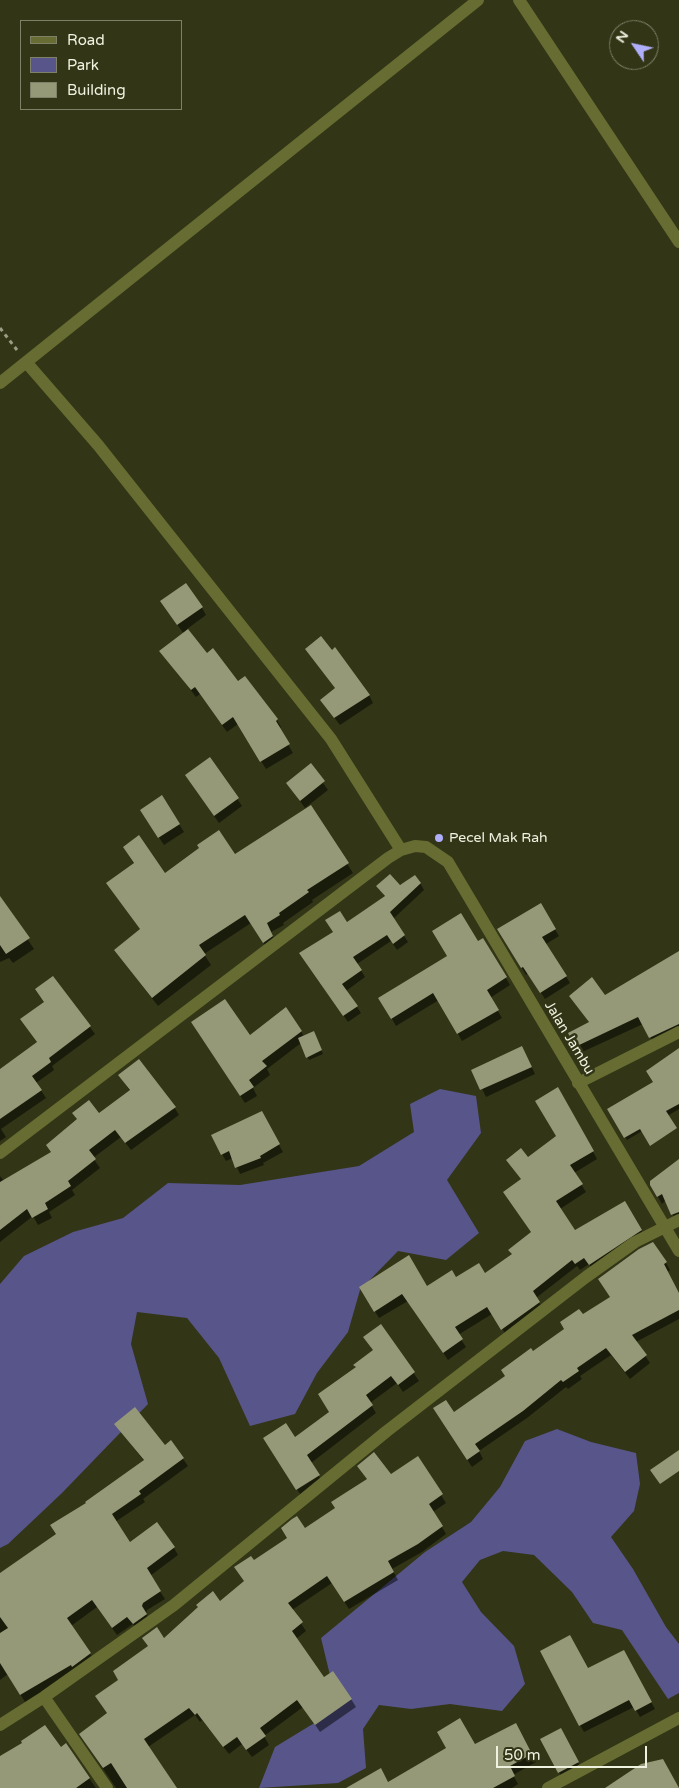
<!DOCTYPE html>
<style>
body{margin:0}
#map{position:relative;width:679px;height:1788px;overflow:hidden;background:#323516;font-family:"Varela Round",sans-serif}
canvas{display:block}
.legend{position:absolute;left:20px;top:20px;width:162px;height:90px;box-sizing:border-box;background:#323516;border:1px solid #7e8167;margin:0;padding:6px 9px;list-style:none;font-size:15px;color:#f0f2e0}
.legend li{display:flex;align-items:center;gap:10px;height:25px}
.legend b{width:25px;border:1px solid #7e8167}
.north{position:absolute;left:609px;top:20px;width:50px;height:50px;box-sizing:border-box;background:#323516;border:1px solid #7e8167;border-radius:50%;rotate:304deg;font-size:14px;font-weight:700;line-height:20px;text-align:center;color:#f0f2e0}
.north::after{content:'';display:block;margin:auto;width:18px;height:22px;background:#afaefa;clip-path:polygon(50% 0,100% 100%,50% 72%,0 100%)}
.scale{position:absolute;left:496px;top:1746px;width:151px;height:22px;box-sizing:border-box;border:2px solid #f0f2e0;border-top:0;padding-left:6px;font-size:15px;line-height:18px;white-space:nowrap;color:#f0f2e0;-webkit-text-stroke:4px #323516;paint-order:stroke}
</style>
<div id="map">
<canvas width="679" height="1788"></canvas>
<ul class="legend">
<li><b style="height:6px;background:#666c32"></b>Road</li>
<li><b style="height:14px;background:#57558a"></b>Park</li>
<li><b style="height:14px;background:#959977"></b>Building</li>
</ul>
<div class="north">N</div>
<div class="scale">50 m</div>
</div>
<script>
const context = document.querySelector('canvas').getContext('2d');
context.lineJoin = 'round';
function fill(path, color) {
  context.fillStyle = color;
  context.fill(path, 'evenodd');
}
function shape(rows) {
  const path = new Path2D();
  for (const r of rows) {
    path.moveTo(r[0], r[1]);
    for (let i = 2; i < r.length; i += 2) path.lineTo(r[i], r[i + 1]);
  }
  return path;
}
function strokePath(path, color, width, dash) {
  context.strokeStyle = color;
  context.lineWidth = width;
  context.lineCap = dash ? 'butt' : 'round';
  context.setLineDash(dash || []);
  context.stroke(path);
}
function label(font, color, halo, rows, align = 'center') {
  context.font = font + ' "Varela Round",sans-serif';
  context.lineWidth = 5;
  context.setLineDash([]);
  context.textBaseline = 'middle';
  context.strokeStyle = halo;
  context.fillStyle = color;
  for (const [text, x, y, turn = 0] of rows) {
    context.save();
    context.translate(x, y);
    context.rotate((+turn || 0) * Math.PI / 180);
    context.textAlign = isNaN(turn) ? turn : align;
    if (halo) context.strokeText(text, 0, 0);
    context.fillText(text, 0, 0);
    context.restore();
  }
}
const green = shape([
 [440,1089,476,1096,481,1133,447,1180,479,1233,446,1260,398,1251,360,1290,348,1332,317,1373,295,1414,250,1426,219,1358,187,1318,137,1312,131,1344,148,1404,62,1493,8,1544,0,1548,0,1284,24,1256,73,1232,123,1218,168,1183,240,1185,359,1166,414,1132,410,1104],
 [557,1429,591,1442,636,1453,640,1484,634,1511,611,1537,633,1569,666,1627,679,1644,679,1693,668,1699,622,1630,593,1623,572,1592,534,1555,503,1551,480,1560,462,1582,481,1612,514,1646,525,1684,502,1711,450,1704,411,1709,379,1705,363,1729,366,1768,338,1783,259,1788,275,1747,316,1722,334,1692,321,1638,425,1552,471,1522,500,1487,525,1441]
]);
const shadow = shape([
 [202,608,206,615,187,629,207,655,238,683,245,678,277,720,281,727,279,729,293,753,266,769,238,724,227,732,200,694,196,697,161,651,184,634,166,609],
 [306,650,369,695,373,703,340,725,326,707,336,689],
 [210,759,242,806,219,823,191,783],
 [310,765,328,790,305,808,287,783],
 [162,797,184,832,164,845,146,818],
 [311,807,353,873,312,900,313,902,283,923,284,925,271,932,277,945,269,951,251,923,204,954,211,965,158,1006,115,951,141,930,107,884,134,864,124,848,165,875,235,855],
 [420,883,424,890,393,919,408,942,397,950,391,941,357,964,365,977,346,991,361,1013,348,1022,305,960,347,923,385,897,378,886],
 [540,905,559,936,546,944,570,983,545,999,528,973,526,975,499,930],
 [7,908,34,949,13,963,9,958,0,962,0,912],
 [483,939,510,985,490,998,502,1018,462,1041,439,1000,396,1026,380,998,448,956],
 [679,954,679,1032,655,1045,643,1024,580,1053,576,1046,590,1023,570,996,605,996],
 [53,977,95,1034,52,1066,54,1070,36,1083,46,1098,1,1129,6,1137,0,1141,0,1071,38,1043,22,1020,45,1003],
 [197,1031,249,1037,301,1031,304,1037,315,1036,323,1054,309,1060,301,1043,267,1069,270,1075,253,1088,257,1096,245,1103],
 [679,1049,679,1109,627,1140,609,1110,654,1082],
 [526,1055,535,1074,486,1097,473,1070],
 [119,1075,174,1107,179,1115,131,1150,121,1137,93,1158,100,1168,72,1190,75,1195,49,1212,52,1218,38,1225,33,1216,0,1242,0,1176,4,1181,52,1153,130,1091],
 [558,1089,597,1159,574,1173,586,1192,560,1209,575,1232,625,1202,645,1237,594,1272,589,1264,580,1270,577,1266,536,1298,544,1310,507,1336,492,1314,458,1335,466,1347,448,1360,408,1301,379,1318,360,1287,427,1288,456,1278,485,1274,513,1255,532,1232,522,1180,528,1159,556,1138],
 [261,1113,283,1152,263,1163,264,1165,240,1174,233,1158,226,1161,222,1154],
 [679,1164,679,1220,676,1221,666,1200,662,1204,651,1185],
 [666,1263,670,1270,667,1272,679,1294,679,1319,636,1342,650,1363,630,1379,611,1355,580,1376,582,1379,568,1389,566,1387,527,1418,479,1451,483,1459,472,1467,439,1416,454,1414,506,1377,533,1352,582,1316],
 [381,1326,419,1381,403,1392,397,1383,370,1403,376,1413,311,1463,323,1483,302,1497,269,1446,295,1439,331,1412,357,1368,374,1350],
 [115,1424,165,1446,171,1442,188,1466,143,1499,145,1502,115,1522,130,1544,174,1548,178,1555,150,1576,165,1599,147,1610,146,1614,151,1622,138,1631,133,1624,117,1635,97,1607,71,1626,95,1661,25,1702,8,1674,0,1680,0,1577,22,1558,23,1559,57,1535,87,1504,144,1461],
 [417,1458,446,1503,433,1512,446,1534,422,1552,392,1569,398,1580,349,1609,332,1583,292,1610,306,1631,296,1639,324,1679,351,1699,356,1707,320,1732,303,1707,264,1736,269,1745,252,1757,242,1744,229,1754,202,1720,200,1722,195,1715,148,1747,176,1788,116,1788,85,1742,108,1713,120,1680,164,1639,220,1602,245,1581,254,1562],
 [623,1651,655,1709,640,1717,634,1707,584,1732,580,1725,588,1669],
 [515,1725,536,1762,513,1775,518,1784,512,1788,360,1788,388,1783,475,1746],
 [565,1737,582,1770,563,1780,559,1772],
 [66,1745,96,1788,0,1788,0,1758,60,1749]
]);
const building = shape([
 [186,583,203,607,177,625,160,601],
 [188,629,207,653,213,648,238,681,245,676,278,719,276,721,290,744,260,762,233,717,222,725,195,687,191,690,159,651],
 [321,636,332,650,335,647,370,695,334,718,320,700,335,688,305,649],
 [210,757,239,798,214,816,185,775],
 [311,763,325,781,300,801,286,783],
 [162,795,180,824,158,838,140,810],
 [311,805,349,863,307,890,309,892,279,913,280,915,267,923,273,936,263,943,245,915,199,945,206,955,152,998,114,950,140,929,106,883,134,863,123,847,139,835,165,873,199,848,197,845,219,830,235,854],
 [390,874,400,885,415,875,421,883,390,912,405,935,393,944,387,935,353,957,362,970,342,984,358,1006,343,1016,299,953,333,932,325,920,340,911,347,922,385,896,376,886],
 [0,896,30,938,6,954,0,945],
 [541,903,556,929,542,937,567,976,540,993,523,967,521,968,497,929],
 [461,913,478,941,483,938,507,977,487,990,499,1010,457,1034,433,993,391,1019,378,998,447,956,432,931],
 [679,951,679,1024,649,1038,638,1017,575,1047,568,1033,589,1022,569,996,592,977,605,995],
 [53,976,91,1026,49,1058,51,1062,32,1076,42,1090,0,1119,0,1069,37,1042,20,1019,44,1002,35,989],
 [225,999,250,1035,286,1007,302,1031,262,1061,267,1066,249,1080,254,1087,240,1096,191,1022],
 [314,1031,322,1050,306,1058,298,1038],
 [522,1046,532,1067,480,1090,471,1070],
 [679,1048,679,1104,666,1111,677,1128,650,1146,640,1129,624,1138,607,1109,653,1082,646,1071],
 [139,1059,176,1107,125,1143,115,1130,89,1150,96,1159,68,1181,71,1186,45,1203,48,1209,32,1218,27,1209,0,1230,0,1182,51,1152,46,1145,77,1119,72,1113,89,1100,99,1113,130,1090,118,1075],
 [558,1087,594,1151,570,1165,583,1184,556,1201,575,1230,625,1201,642,1230,589,1265,584,1258,575,1264,572,1260,533,1291,540,1302,501,1330,487,1307,455,1327,463,1339,443,1353,402,1294,374,1312,359,1287,409,1255,427,1286,452,1270,456,1277,479,1263,485,1273,512,1254,508,1250,531,1232,503,1192,521,1179,506,1160,521,1148,528,1157,556,1136,535,1101],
 [262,1111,280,1144,260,1156,261,1158,235,1168,229,1151,221,1155,211,1135],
 [679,1159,679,1212,671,1215,662,1194,657,1197,650,1185,650,1181],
 [653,1242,667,1262,664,1264,679,1293,679,1310,632,1335,647,1355,625,1372,606,1348,577,1368,579,1371,563,1382,561,1380,523,1411,475,1444,480,1451,467,1460,433,1408,446,1400,454,1412,505,1376,501,1370,531,1348,533,1351,564,1329,560,1322,579,1309,583,1314,610,1297,598,1279,639,1249],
 [381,1324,415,1372,398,1385,391,1376,366,1395,373,1405,307,1455,320,1475,296,1490,263,1438,286,1423,295,1437,329,1412,318,1394,356,1367,353,1365,373,1350,363,1337],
 [135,1407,165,1445,171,1440,184,1458,139,1491,141,1494,112,1514,130,1542,157,1522,175,1547,147,1568,161,1591,143,1603,142,1606,147,1614,133,1624,127,1617,112,1628,92,1600,67,1618,91,1653,72,1667,71,1665,20,1695,0,1663,0,1633,8,1628,0,1617,0,1573,56,1534,50,1525,86,1503,85,1502,144,1460,114,1424],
 [679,1450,679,1471,660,1484,650,1470],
 [374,1452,391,1474,418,1456,443,1494,429,1504,443,1526,418,1544,388,1561,394,1572,344,1602,327,1576,288,1603,303,1622,292,1631,324,1677,333,1671,352,1699,315,1725,297,1700,260,1728,266,1736,246,1750,237,1737,223,1747,197,1713,195,1715,189,1708,144,1739,177,1788,127,1788,111,1763,103,1768,79,1734,107,1713,95,1696,118,1680,113,1671,148,1646,142,1638,157,1627,164,1638,198,1607,196,1605,213,1591,220,1601,244,1581,234,1567,251,1556,254,1560,287,1538,281,1528,292,1519,297,1516,305,1528,335,1508,331,1502,367,1479,357,1466],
 [570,1635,588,1668,624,1650,652,1702,635,1711,629,1700,579,1726,540,1651],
 [460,1718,475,1744,516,1723,532,1754,510,1766,515,1776,493,1788,346,1788,381,1768,388,1782,446,1748,437,1732],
 [45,1725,61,1747,66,1743,90,1778,76,1788,0,1788,0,1756,22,1743,21,1741],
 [561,1728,579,1762,558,1773,540,1739],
 [663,1759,679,1788,605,1788,641,1764]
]);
const path = shape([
 [0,328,17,350]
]);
const minor = shape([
 [519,0,679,242],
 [26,362,98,445,331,739,401,850],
 [0,383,478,0],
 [578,1083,679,1032],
 [0,1153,388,858,401,850,415,846,426,847,448,862,679,1251],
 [44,1697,107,1788],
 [0,1725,44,1697,174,1605,387,1431,586,1277,635,1242,679,1220],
 [548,1788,679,1718]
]);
const markers = [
 [439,838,5,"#afaefa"]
];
const poiNames = [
 ["Pecel Mak Rah",449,838]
];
const streetNames = [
 ["Jalan Jambu",569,1038,59]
];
fill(green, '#57558a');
fill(shadow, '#0007');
fill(building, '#959977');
strokePath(path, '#9a9c84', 3, [4, 4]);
strokePath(minor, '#666c32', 12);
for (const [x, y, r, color] of markers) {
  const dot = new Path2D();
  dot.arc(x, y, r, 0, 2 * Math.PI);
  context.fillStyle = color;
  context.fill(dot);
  strokePath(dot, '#323516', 2);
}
label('14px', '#f0f2e0', '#323516', poiNames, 'left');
label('14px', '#f0f2e0', '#323516', streetNames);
</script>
